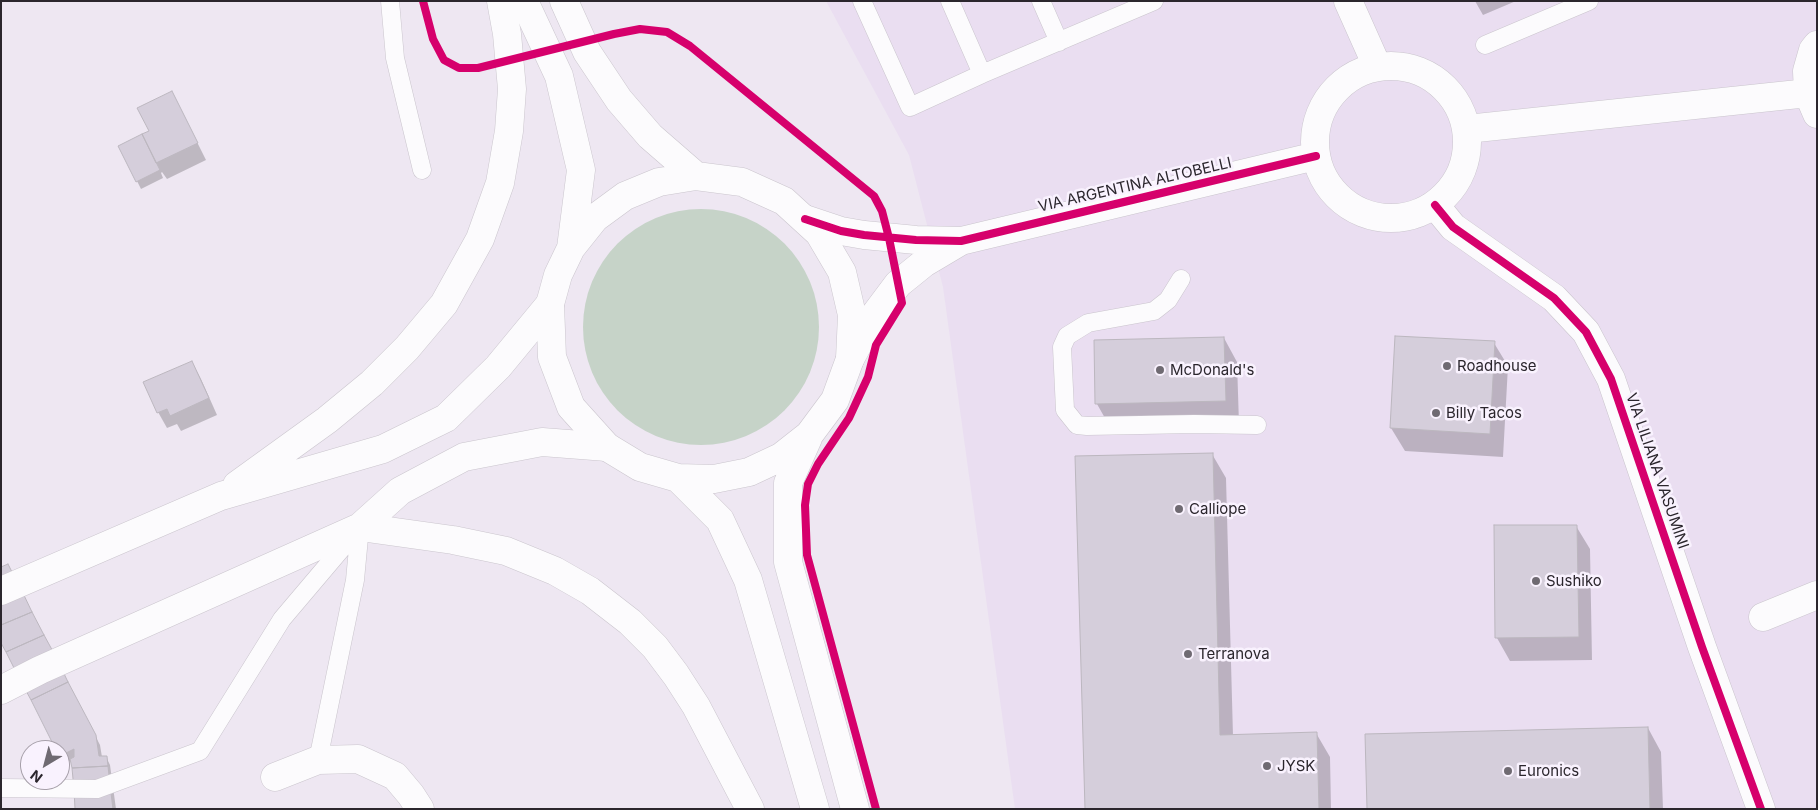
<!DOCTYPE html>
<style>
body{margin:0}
#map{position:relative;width:1818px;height:810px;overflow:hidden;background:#eee7f2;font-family:Inter,sans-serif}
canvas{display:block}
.frame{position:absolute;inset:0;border:2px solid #2b262d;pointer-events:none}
.north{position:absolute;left:20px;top:740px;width:50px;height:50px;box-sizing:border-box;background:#f9f2fe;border:1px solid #a7a0aa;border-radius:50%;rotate:217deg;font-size:14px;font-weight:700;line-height:20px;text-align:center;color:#2b262d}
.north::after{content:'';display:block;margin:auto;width:18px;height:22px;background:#6f6a72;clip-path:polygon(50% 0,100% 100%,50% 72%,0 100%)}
</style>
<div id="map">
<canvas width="1818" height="810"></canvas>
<div class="frame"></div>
<div class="north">N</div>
</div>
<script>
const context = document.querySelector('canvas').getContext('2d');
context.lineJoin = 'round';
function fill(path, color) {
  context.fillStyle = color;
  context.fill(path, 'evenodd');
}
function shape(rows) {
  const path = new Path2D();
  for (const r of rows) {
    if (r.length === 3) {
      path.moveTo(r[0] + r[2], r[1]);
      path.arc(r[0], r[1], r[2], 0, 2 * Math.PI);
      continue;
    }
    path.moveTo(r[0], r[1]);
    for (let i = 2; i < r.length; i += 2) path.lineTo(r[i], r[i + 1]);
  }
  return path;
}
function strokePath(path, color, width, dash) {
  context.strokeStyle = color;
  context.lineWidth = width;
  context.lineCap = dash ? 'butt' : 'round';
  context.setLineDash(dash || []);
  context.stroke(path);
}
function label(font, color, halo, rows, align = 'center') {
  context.font = font + ' Inter,sans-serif';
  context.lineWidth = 5;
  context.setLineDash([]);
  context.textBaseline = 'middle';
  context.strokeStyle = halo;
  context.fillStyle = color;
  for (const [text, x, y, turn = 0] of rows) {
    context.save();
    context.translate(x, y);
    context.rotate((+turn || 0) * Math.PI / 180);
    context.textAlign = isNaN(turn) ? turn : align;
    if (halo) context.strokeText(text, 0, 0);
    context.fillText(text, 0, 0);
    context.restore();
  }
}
const built = shape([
 [826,1,1817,1,1817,809,1015,809,943,287,909,155]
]);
const green = shape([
 [701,327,118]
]);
const shadow = shape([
 [1475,1,1516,1,1483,15],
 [172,92,206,160,167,179,162,172,161,173,163,178,141,189,137,181,150,132],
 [1224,338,1237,362,1239,424,1110,427,1097,404],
 [1494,343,1508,366,1503,457,1405,451,1391,428],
 [192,362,201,379,217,415,181,431,177,424,167,428,158,412],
 [1212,454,1226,478,1233,736,1316,733,1330,757,1331,809,1086,809],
 [1576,526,1590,549,1592,660,1510,661,1497,638],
 [12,574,100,745,102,757,106,757,110,765,116,809,76,809,72,760,65,764,60,755,60,750,57,750],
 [1648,728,1661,752,1663,809,1368,809]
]);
const building = shape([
 [172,91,198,143,156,163,142,134,149,131,137,108,172,91],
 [142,134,160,170,136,182,118,146,142,134],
 [1395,336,1495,341,1490,434,1390,428,1395,336],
 [1224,337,1226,401,1095,404,1094,340,1224,337],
 [192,361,209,398,170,416,167,409,157,413,143,382,192,361],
 [1213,453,1220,735,1317,732,1319,809,1085,809,1075,456,1213,453],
 [1494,525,1577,525,1579,637,1495,638,1494,525],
 [8,564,16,580,1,597,1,567,8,564],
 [21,589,32,612,1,625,1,597,21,589],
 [32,612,44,635,6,652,1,643,1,625,32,612],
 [44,635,56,657,17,674,6,652,44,635],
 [56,657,68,682,31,700,17,674,56,657],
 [68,682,96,735,99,756,107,756,108,766,72,768,70,759,74,757,74,749,60,756,60,750,56,750,31,700,68,682],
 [1648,727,1650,809,1367,809,1365,734,1648,727],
 [108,766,110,785,74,790,72,768,108,766],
 [110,785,113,809,75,809,74,790,110,785]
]);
const service = shape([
 [390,1,395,58,422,170],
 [862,1,910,107,982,74],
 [950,1,982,74,1154,1],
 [1041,1,1059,42],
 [1485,45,1589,1],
 [1181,279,1168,300,1154,311,1088,323,1067,336,1062,347,1065,410,1077,425,1087,426,1194,424,1257,425],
 [318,760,355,580,360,527],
 [1,788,97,789,200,751,282,619,354,534]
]);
const minor = shape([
 [1348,1,1377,66],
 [1817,45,1813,50,1807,71,1808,93,1817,114],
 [1391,142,76],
 [1467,129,1808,93],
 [1435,205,1453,227,1554,298,1586,332,1611,379,1702,647,1761,809],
 [805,219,841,231,864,235,916,240,961,241,1316,156],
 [850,359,871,320,898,284,924,263,961,241],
 [1763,617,1817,595],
 [275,777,318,760,358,759,395,776,411,795,420,809]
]);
const primary = shape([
 [524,1,559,76,581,170,571,248,558,275,550,304,552,357,571,407,607,447,640,467,678,478,714,479,749,472,781,457,809,435,835,400,850,359,852,315,842,272,819,233,784,201,742,182,696,176,659,182,625,196,595,218,571,248],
 [564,1,587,52,619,100,650,136,696,176],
 [808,438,788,483,788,562,855,809],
 [678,478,720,520,748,580,815,809]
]);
const motorway = shape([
 [237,485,327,420,372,383,407,348,444,304,480,239,500,183,509,131,512,89,507,34,501,1],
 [360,527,453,540,506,551,555,571,590,591,630,622,655,647,676,675,696,706,750,809],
 [1,591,221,496,383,449,446,418,498,367,550,304],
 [1,690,40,670,360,527,400,491,464,457,542,442,607,447]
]);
const cycleway = shape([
 [423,1,433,39,444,60,459,68,478,68,614,34,640,29,667,32,690,46,874,196,882,211,889,238,902,303,876,345,868,377,849,418,818,464,808,484,805,505,807,555,876,809],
 [1435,205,1453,227,1554,298,1586,332,1611,379,1702,647,1761,809],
 [805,219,841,231,864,235,916,240,961,241,1316,156]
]);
const markers = [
 [1447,366,5,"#6f6a72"],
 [1160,370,5,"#6f6a72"],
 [1436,413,5,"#6f6a72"],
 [1179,509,5,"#6f6a72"],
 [1536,581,5,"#6f6a72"],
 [1188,654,5,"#6f6a72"],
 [1267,766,5,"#6f6a72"],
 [1508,771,5,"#6f6a72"]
];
const streetNames = [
 ["VIA ARGENTINA ALTOBELLI",1135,185,-13],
 ["VIA LILIANA VASUMINI",1657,471,71]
];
const poiNames = [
 ["Roadhouse",1457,366],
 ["McDonald's",1170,370],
 ["Billy Tacos",1446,413],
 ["Calliope",1189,509],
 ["Sushiko",1546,581],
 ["Terranova",1198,654],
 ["JYSK",1277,766],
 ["Euronics",1518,771]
];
fill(built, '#eadef1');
fill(green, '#c6d3c8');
fill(shadow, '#0003');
fill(building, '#d5cedb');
strokePath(building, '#bcb7bf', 1);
strokePath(service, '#cac5cd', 19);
strokePath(minor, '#cac5cd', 29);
strokePath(primary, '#cac5cd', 29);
strokePath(motorway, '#cac5cd', 29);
strokePath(service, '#fcfbfd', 18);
strokePath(minor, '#fcfbfd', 28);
strokePath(primary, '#fcfbfd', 28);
strokePath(motorway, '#fcfbfd', 28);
strokePath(cycleway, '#d6006c', 8);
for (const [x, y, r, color] of markers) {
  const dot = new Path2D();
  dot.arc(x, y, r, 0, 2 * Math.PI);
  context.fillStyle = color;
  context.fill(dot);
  strokePath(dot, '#f9f2fe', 2);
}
label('15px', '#2b262d', '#f9f2fe', streetNames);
label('15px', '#2b262d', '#f9f2fe', poiNames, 'left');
</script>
